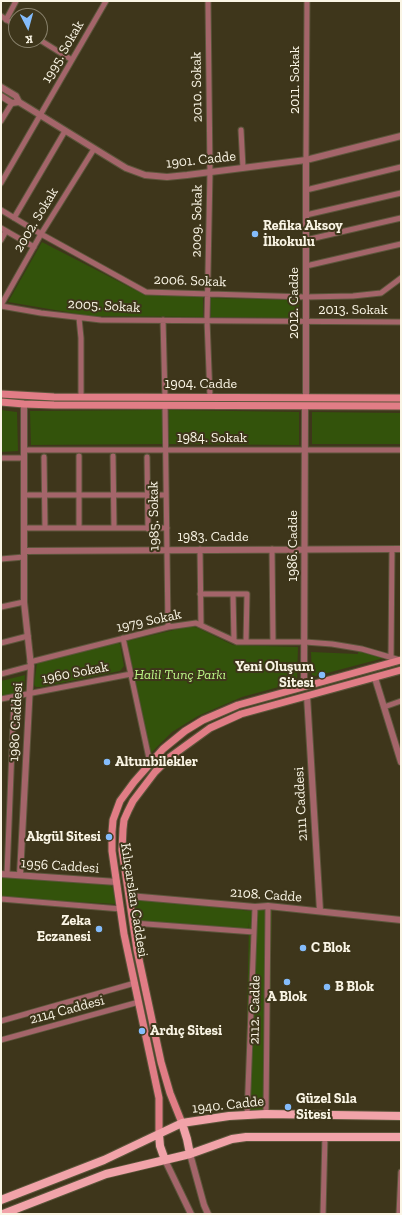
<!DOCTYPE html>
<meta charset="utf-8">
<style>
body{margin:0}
#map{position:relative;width:402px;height:1215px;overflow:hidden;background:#3e361b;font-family:"Zilla Slab",serif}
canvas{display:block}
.frame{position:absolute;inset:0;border:2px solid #faf5e5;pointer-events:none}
.north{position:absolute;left:8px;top:8px;width:40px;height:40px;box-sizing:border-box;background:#3e361b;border:1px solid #89826c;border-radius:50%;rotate:174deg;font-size:11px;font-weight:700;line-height:16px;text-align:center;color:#faf5e5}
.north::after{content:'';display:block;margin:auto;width:14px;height:18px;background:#84bcfb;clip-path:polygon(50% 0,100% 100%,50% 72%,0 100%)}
</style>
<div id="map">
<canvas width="402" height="1215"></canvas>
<div class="frame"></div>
<div class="north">K</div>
</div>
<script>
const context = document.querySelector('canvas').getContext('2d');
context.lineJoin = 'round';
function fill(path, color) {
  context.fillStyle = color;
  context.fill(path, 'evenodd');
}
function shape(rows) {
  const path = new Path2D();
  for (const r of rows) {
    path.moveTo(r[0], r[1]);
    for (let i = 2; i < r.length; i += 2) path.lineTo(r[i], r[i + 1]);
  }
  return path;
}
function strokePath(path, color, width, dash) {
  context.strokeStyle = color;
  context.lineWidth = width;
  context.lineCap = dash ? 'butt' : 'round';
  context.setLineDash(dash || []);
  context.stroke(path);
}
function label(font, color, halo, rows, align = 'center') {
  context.font = font + ' "Zilla Slab",serif';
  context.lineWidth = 4;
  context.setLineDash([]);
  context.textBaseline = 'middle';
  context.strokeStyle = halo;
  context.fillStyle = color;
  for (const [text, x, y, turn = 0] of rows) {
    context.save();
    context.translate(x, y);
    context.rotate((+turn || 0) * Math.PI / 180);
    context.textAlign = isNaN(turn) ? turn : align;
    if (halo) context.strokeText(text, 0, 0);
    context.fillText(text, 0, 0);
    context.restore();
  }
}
const green = shape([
 [42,242,145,295,203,296,203,317,90,316,8,302],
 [211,298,299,300,298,318,211,317],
 [1,410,17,412,18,451,1,452],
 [162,410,162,444,31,445,30,411],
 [169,410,299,412,299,445,169,444],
 [312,412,401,413,401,444,312,444],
 [191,626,198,628,233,645,298,647,297,682,242,697,198,716,172,732,151,753,127,641],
 [117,642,120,644,124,666,120,671,41,687,36,687,34,685,37,663],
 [358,651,384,658,312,677,311,652,358,654],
 [25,675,24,695,1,699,1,681],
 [1,877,110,885,113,888,116,904,1,898],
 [137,898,250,911,272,906,268,1111,245,1112,249,922,248,931,136,923,133,903]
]);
const minor = shape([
 [208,1,210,172,207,320,210,397],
 [1,16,16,26],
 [6,20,16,1],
 [40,40,72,60],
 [1,121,12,103],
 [241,130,243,168],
 [306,160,307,1],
 [1,183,106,1],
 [306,190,401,167],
 [1,210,41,234,146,292,306,297,353,296,381,293,401,278],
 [306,215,401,193],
 [14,218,65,131],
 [1,228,34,247],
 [1,240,6,231],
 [306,240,401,218],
 [306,266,401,244],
 [1,305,41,234,94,149],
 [1,306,41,313,101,320,401,322],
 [79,318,81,338,81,397],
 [163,320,165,397],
 [165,405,168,627],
 [24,450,401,450],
 [79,456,79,528],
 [113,456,114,528],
 [44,457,45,528],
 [147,457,148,529],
 [1,458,23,458],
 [24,495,166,495],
 [24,528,167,528],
 [200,549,201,625],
 [272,549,273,642],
 [1,559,24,557],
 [200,594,233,594,234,640],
 [233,594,247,594,246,642],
 [1,607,24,602],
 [123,638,150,763],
 [1,643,28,636],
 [391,658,392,549],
 [30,662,168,627,196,623,237,642,305,642,332,644,362,649,400,660],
 [1,674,31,666],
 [1,699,131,674],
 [384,707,401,701],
 [7,874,14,697],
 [1,899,121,909],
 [133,923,254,932],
 [1,1021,135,983],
 [1,1040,139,1002],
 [266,1114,268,906],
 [247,1115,255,907],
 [323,1214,325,1136],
 [399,1214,401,1172]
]);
const tertiary = shape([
 [1,87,16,96,19,102,108,157,126,168,145,175,167,177,187,175,306,160,401,136],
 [1,96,12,103,19,102],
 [306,398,306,160],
 [24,551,401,549],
 [375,678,401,762],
 [304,687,305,406],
 [307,696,320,911],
 [1,874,117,882],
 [20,875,31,666,24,602,24,404],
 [129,896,255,907,268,906,401,920],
 [190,1154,204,1205,208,1214],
 [165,1160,191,1214]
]);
const secondary = shape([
 [1,394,54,397,401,398],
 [1,402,24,404,54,405,401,406],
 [182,1123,170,1093,161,1062,137,950,122,850,123,829,124,820,128,811,133,801,155,772,170,757,210,728,241,714,401,670],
 [159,1134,159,1098,124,934,112,851,112,832,113,820,120,801,134,782,163,749,185,731,203,720,238,705,401,660]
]);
const primary = shape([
 [182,1123,187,1139,190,1154],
 [159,1134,160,1146,165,1160],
 [1,1200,104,1160,182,1123,229,1116,266,1114,401,1116],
 [3,1214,106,1174,190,1154,232,1139,246,1137,401,1137]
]);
const markers = [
 [255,234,4,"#84bcfb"],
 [322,675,4,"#84bcfb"],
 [107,762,4,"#84bcfb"],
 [109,837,4,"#84bcfb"],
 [99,929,4,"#84bcfb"],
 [303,948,4,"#84bcfb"],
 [287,982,4,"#84bcfb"],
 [327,987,4,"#84bcfb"],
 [142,1031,4,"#84bcfb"],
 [288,1107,4,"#84bcfb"]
];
const streetNames = [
 ["1995. Sokak",63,52,-60],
 ["2011. Sokak",295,80,-90],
 ["2010. Sokak",197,87,-91],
 ["1901. Cadde",201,160,-6],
 ["2002. Sokak",36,220,-59],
 ["2009. Sokak",197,221,-89],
 ["2006. Sokak",190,281,2],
 ["2012. Cadde",294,303,-90],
 ["2005. Sokak",104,306,3],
 ["2013. Sokak",353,310],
 ["1904. Cadde",201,384],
 ["1984. Sokak",212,438],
 ["1985. Sokak",154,516,-91],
 ["1983. Cadde",213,537],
 ["1986. Cadde",293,546,-90],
 ["1979 Sokak",149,621,-12],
 ["1960 Sokak",75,673,-11],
 ["1980 Caddesi",16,722,-87],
 ["2111 Caddesi",301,804,-93],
 ["1956 Caddesi",60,866,4],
 ["2108. Cadde",266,895,4],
 ["Kılıçarslan Caddesi",134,900,81],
 ["2114 Caddesi",67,1010,-15],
 ["2112. Cadde",255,1010,-89],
 ["1940. Cadde",228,1105,-6]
];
const poiNames = [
 ["Refika Aksoy",263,226],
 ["İlkokulu",263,242],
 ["Yeni Oluşum",314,667,"right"],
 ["Sitesi",314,683,"right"],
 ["Altunbilekler",115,762],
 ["Akgül Sitesi",101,837,"right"],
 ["Zeka",91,921,"right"],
 ["Eczanesi",91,937,"right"],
 ["C Blok",311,948],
 ["B Blok",335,987],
 ["A Blok",287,997,"center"],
 ["Ardıç Sitesi",150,1031],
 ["Güzel Sıla",296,1099],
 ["Sitesi",296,1115]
];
const parkNames = [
 ["Halil Tunç Parkı",180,675]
];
fill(green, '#33530b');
strokePath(minor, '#5c553b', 7);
strokePath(tertiary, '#5c553b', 8);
strokePath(secondary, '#5c553b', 9);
strokePath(primary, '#5c553b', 10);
strokePath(minor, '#a4656a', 5);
strokePath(tertiary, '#a4656a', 6);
strokePath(secondary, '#e17d86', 7);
strokePath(primary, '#f1a3a9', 8);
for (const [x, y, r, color] of markers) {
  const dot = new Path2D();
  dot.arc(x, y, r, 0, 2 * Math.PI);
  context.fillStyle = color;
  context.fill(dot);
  strokePath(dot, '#3e361b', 1.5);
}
label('14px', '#faf5e5', '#3e361b', streetNames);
label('bold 14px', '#faf5e5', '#3e361b', poiNames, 'left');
label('italic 14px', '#bdf788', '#3e361b', parkNames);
</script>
